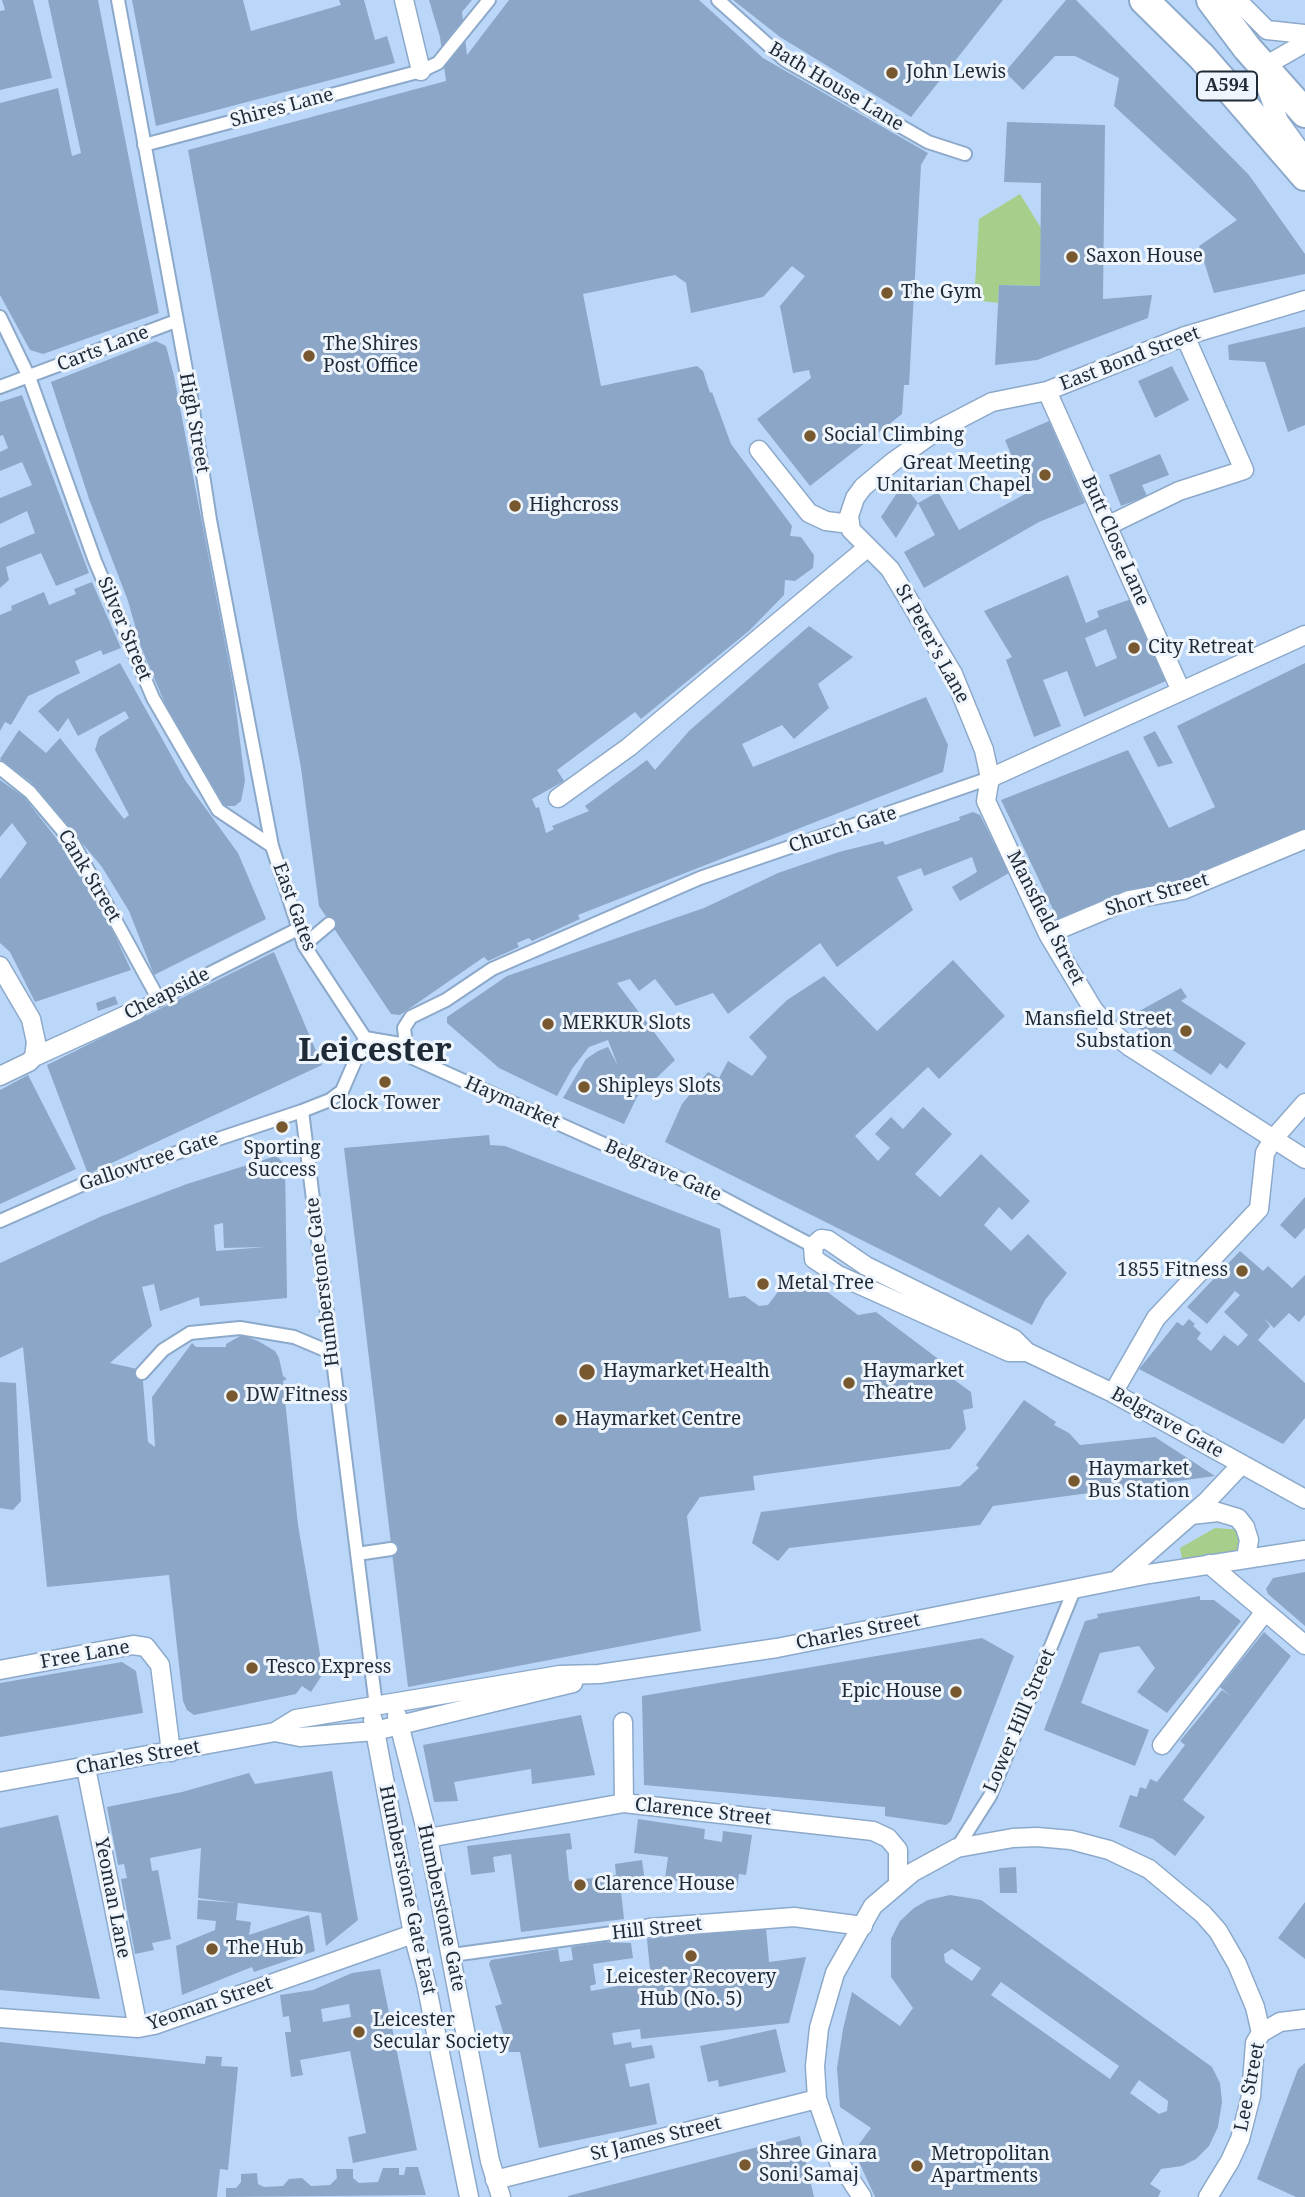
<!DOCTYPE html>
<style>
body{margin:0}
canvas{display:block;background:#bad7f9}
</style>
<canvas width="1305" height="2197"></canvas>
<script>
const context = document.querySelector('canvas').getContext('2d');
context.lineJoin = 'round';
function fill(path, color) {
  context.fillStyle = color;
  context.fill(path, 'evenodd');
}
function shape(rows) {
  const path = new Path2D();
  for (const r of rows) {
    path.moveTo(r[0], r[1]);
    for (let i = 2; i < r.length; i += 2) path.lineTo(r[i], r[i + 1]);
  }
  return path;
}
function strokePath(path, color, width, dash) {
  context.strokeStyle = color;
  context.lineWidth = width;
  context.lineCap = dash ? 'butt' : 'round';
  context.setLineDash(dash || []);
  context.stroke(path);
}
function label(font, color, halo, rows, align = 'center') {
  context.font = font + ' "Noto Serif",serif';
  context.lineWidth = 6;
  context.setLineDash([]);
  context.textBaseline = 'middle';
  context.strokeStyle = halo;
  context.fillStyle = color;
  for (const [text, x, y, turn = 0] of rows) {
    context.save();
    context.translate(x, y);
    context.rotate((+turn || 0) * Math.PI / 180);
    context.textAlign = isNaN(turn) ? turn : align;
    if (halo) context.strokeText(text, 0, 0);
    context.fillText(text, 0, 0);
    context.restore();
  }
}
const green = shape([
 [1020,194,1041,228,1040,286,999,285,998,303,974,300,979,219],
 [1215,1528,1246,1530,1246,1557,1184,1569,1180,1548]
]);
const building = shape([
 [2,0,33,0,52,78,0,90,0,11,5,10],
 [48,0,98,0,159,313,43,354,30,350,0,295,0,103,58,88,72,156,81,153],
 [132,0,243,0,251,31,341,5,339,0,364,0,375,40,387,36,395,63,156,126],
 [429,0,472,0,462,12,467,55,509,0,699,0,763,58,928,153,921,165,909,385,904,385,902,414,810,486,757,419,811,378,809,370,793,373,780,306,805,276,792,266,763,297,691,313,686,283,675,275,583,294,601,386,697,366,703,371,710,393,712,392,731,444,792,526,790,536,801,537,814,555,813,568,795,581,785,580,784,595,750,630,641,719,635,712,557,770,564,781,532,799,536,808,539,807,546,833,554,829,552,826,589,811,585,806,647,760,655,770,689,731,809,626,853,657,818,684,829,708,794,739,782,725,742,744,753,767,926,697,948,745,943,772,578,915,580,919,532,941,529,938,517,943,519,947,488,961,484,957,400,1015,391,1014,319,906,301,768,188,150,446,81,440,37],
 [733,0,1003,0,911,117,780,37],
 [1066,0,1076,0,1249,175,1305,254,1305,274,1214,293,1199,246,1237,220,1114,106,1119,78,1075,56,1055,56,1023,90,1005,72],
 [1007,122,1105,125,1103,299,1152,295,1148,318,1037,360,995,365,999,285,1040,286,1041,183,1004,182],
 [1305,327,1305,425,1288,432,1265,362,1229,360,1228,345],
 [156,341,166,346,174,376,233,685,245,781,241,801,235,806,226,806,217,799,166,706,141,647,128,601,89,499,51,382],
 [1172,366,1189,400,1155,418,1138,381],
 [22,395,89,573,56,586,41,553,6,567,9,580,0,588,0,548,35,533,27,511,0,524,0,498,32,485,22,462,0,471,0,452,8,448,3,435,0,436,0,402],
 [1049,421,1085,503,1039,522,924,588,904,552,935,535,918,503,896,538,881,517,903,484,918,503,938,492,959,530,1027,493,1005,440],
 [1160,454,1169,475,1142,485,1147,496,1121,506,1109,475],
 [1068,575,1086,623,1099,617,1097,611,1137,597,1166,681,1084,717,1067,671,1043,680,1061,726,1034,737,1006,660,1012,657,984,611],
 [1106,629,1117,658,1096,667,1085,638],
 [92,582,121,648,103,655,101,650,75,661,80,673,28,696,11,725,5,722,0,731,0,615,12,610,11,606,44,592,49,605,76,594,74,589],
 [120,663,185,780,238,853,266,919,154,975,129,911,102,867,32,783,0,759,19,730,46,753,60,738,124,819,129,815,95,750,99,737,129,718,125,711,78,736,68,718,58,732,38,711,56,696],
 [1305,663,1305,830,1172,888,1060,924,1001,800,1128,750,1169,828,1215,807,1177,726],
 [1155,731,1173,763,1158,767,1143,737],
 [0,780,24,797,74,861,102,908,131,970,35,1002,10,952,0,943,0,879,27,843,12,823,0,837],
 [973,812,980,815,1009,873,960,901,952,887,977,872,972,857,924,876,921,868,897,877,913,910,837,967,820,943,728,1014,713,993,676,1006,655,979,639,991,630,979,617,983,675,1060,637,1097,624,1124,563,1098,586,1059,598,1051,608,1047,618,1066,608,1040,589,1047,572,1069,557,1096,499,1068,447,1023,447,1017,507,976,704,908,778,873,839,852,883,841,885,845,960,820,959,817],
 [274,952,322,1065,88,1174,47,1065],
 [953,960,1005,1016,939,1079,928,1067,855,1136,878,1161,890,1148,875,1134,891,1117,903,1129,923,1107,952,1134,915,1174,940,1197,981,1154,1030,1201,1012,1220,999,1207,984,1225,1011,1251,1028,1234,1067,1273,1045,1300,1032,1325,665,1142,682,1104,708,1072,719,1078,728,1061,752,1076,767,1057,749,1037,787,1000,824,976,877,1031],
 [1181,988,1187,997,1181,1001,1246,1043,1227,1069,1220,1063,1211,1075,1125,1019],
 [115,996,118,1004,98,1011,96,1003],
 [28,1075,76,1169,0,1204,0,1090],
 [379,1076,390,1077,390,1087,379,1087],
 [489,1135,490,1145,505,1146,720,1229,729,1298,745,1296,759,1306,768,1305,780,1289,817,1284,858,1315,876,1312,937,1358,946,1374,971,1392,973,1408,963,1410,966,1429,950,1449,753,1476,755,1490,700,1497,687,1516,701,1631,408,1687,344,1148],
 [276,1156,285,1164,287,1298,200,1306,199,1297,160,1311,154,1284,142,1287,152,1326,110,1363,142,1370,148,1442,155,1447,152,1397,192,1343,196,1347,226,1347,226,1344,242,1335,258,1341,275,1351,279,1358,283,1376,287,1379,283,1381,298,1525,322,1666,326,1669,311,1692,302,1686,296,1694,194,1715,187,1710,183,1701,169,1575,47,1587,23,1347,0,1358,0,1263,102,1216,187,1184],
 [223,1223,224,1248,265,1247,216,1251,214,1225],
 [1305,1197,1305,1228,1295,1239,1280,1225],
 [1240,1251,1263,1271,1268,1266,1292,1288,1305,1275,1305,1315,1299,1322,1289,1313,1274,1328,1264,1318,1270,1326,1258,1340,1305,1383,1305,1418,1283,1444,1139,1369,1177,1322,1183,1326,1189,1319,1195,1324,1193,1326,1201,1333,1197,1339,1211,1351,1224,1335,1238,1346,1248,1335,1224,1312,1240,1295,1235,1291,1207,1324,1187,1307],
 [0,1382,16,1383,21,1501,13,1510,0,1508],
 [1024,1400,1056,1422,1054,1425,1069,1433,1080,1445,1155,1437,1215,1476,993,1506,980,1525,789,1548,778,1561,752,1543,761,1512,960,1486,979,1468,976,1465],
 [1305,1572,1305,1626,1268,1594,1266,1589,1273,1578],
 [1200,1596,1200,1600,1214,1600,1241,1621,1167,1713,1137,1692,1155,1668,1139,1646,1100,1653,1081,1703,1149,1730,1135,1766,1044,1730,1085,1621,1098,1618,1097,1614],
 [1264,1632,1291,1656,1183,1800,1205,1817,1175,1856,1153,1839,1119,1827,1130,1795,1137,1797,1140,1787,1146,1789,1150,1779,1157,1782,1185,1745,1180,1741,1222,1690,1231,1696,1220,1687],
 [982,1638,1014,1656,951,1821,946,1825,885,1816,885,1807,644,1785,642,1696],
 [122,1662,136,1671,143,1713,0,1737,0,1683],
 [581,1715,595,1775,532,1784,531,1769,454,1782,458,1801,434,1802,423,1745],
 [332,1771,358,1920,326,1946,321,1913,238,1903,236,1920,251,1922,249,1935,309,1915,315,1951,254,1972,252,1967,182,1995,176,1946,215,1930,216,1921,197,1919,198,1900,236,1903,198,1898,201,1848,150,1858,152,1871,158,1870,171,1939,152,1943,154,1950,135,1954,121,1879,127,1878,124,1864,118,1865,107,1807,182,1792,249,1773,255,1784],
 [58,1815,100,1999,0,1990,0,1828],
 [638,1819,705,1829,704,1839,722,1842,723,1831,752,1835,746,1875,739,1874,737,1889,665,1879,668,1857,634,1853],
 [570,1833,572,1849,566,1850,569,1881,616,1875,615,1864,642,1860,646,1889,621,1892,624,1919,521,1932,511,1854,493,1857,495,1872,471,1875,467,1846],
 [1016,1867,1017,1893,1000,1893,999,1868],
 [950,1895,981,1900,1212,2067,1220,2083,1222,2102,1218,2127,1209,2146,1196,2159,1182,2166,1161,2169,1150,2184,1161,2191,1158,2197,875,2197,854,2151,871,2128,840,2107,837,2068,843,2029,852,1992,900,2026,913,2008,891,1977,891,1939,900,1921,914,1908,928,1900],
 [952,1949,981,1968,972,1981,945,1962,944,1954],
 [1001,1982,1119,2066,1110,2079,991,1995],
 [1139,2080,1168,2101,1167,2111,1159,2114,1130,2093],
 [1305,1902,1305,1959,1278,1938],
 [766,1928,769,1962,806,1957,789,2023,641,2039,640,2029,612,2033,614,2045,631,2042,632,2048,652,2045,655,2058,625,2064,630,2087,649,2083,657,2124,539,2148,520,2052,509,2052,495,2006,502,2004,489,1964,491,1960,558,1949,560,1962,573,1960,571,1947,604,1942,631,1943,633,1958,593,1964,596,1984,590,1986,591,1991,651,1980,647,1939],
 [380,1969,417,2150,353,2163,348,2137,366,2133,350,2051,300,2060,303,2075,291,2077,285,2032,291,2032,289,2016,283,2017,280,1995,313,1990,352,1973],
 [349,2004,351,2017,323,2022,321,2009],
 [776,2029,786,2072,719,2087,718,2080,708,2082,700,2046],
 [0,2042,205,2064,206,2056,222,2057,221,2066,238,2067,228,2170,220,2169,217,2197,0,2197],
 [1305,2063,1305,2197,1296,2197,1257,2179,1298,2069],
 [800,2136,814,2197,568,2197,568,2196],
 [406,2167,418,2167,426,2195,226,2197,226,2188,236,2188,241,2182,241,2174,257,2173,258,2184,264,2187,283,2186,289,2179,302,2178,311,2186,330,2185,337,2178,336,2169,353,2169,353,2178,359,2183,378,2182,383,2168,399,2168,399,2175,404,2175]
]);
const pedestrian = shape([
 [118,0,191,397,210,520,272,846,304,945,365,1038,406,1045],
 [718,0,785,60,928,142,965,154],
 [144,145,421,71,438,63,489,0],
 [0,317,29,377,95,561,153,698,218,810,272,846],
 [0,387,176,321],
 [0,768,30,792,73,843,159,1000],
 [304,945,329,924],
 [137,1010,298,929],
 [365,1038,342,1091,330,1100,302,1111,376,1706],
 [0,1221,86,1183,302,1111],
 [813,1246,719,1196,413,1058,406,1045,404,1028,411,1017,446,1000,492,969,700,878,990,778],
 [142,1373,163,1350,190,1333,240,1328,294,1337,332,1353],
 [357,1554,391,1549],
 [957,1848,990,1796,1074,1590],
 [452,1955,649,1928]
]);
const minor = shape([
 [404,0,421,71],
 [1237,0,1267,30,1305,34],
 [1305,43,1263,67,1264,82,1279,121,1305,157],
 [1305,300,1185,336,1047,391,992,402,938,430,894,461,863,487,855,498,849,516,851,530,890,569,953,674,984,750,990,778,986,801,1048,934,1093,1009,1113,1033,1130,1047,1305,1159],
 [1047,391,1181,691],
 [759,450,809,513,826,521,850,524],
 [1109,525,1179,491,1244,470,1185,336],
 [990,778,1305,635],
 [558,798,629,747,868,547],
 [1048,934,1129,900,1183,890,1305,839],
 [0,966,31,1019,36,1042,34,1057,29,1062,0,1076],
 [34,1057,137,1010],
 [1027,1352,1009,1352,838,1275,814,1259,813,1246,821,1239,828,1240,866,1266,1014,1339,1027,1352,1113,1393,1305,1499],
 [1113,1393,1156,1318,1259,1209,1265,1153,1274,1138,1305,1103],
 [1191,1515,1218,1512,1238,1518,1245,1527,1249,1540,1246,1557],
 [1209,1564,1305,1645],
 [1118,1579,1207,1501,1241,1465],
 [0,1670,133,1645,146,1647,160,1665,171,1752],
 [397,1716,428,1838,490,2161,501,2197],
 [373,1720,413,1934,426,1983,469,2197],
 [623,1722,624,1803],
 [275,1732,296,1719,560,1675,599,1674,777,1648,1149,1574,1305,1550],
 [1162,1745,1264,1613],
 [86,1768,138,2028],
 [0,1782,275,1732,300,1737,375,1731,573,1683],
 [428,1838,624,1803,873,1831,888,1838,898,1850,898,1883],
 [649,1928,794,1917,863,1926],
 [0,2018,138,2028,154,2025,413,1934],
 [1261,2033,1280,2022,1305,2019],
 [495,2180,817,2099],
 [862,2197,839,2162,817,2099,815,2066,819,2028,835,1973,873,1906,913,1872,957,1848,1013,1838,1037,1837,1071,1840,1109,1850,1149,1869,1203,1914,1218,1931,1237,1964,1255,2007,1261,2033,1255,2043,1251,2096,1240,2139,1230,2161,1208,2197]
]);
const primary = shape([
 [1144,0,1202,57,1305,176],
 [1211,0,1247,48,1305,113]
]);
const markers = [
 [892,73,7,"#78582e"],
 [1072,257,7,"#78582e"],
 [887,293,7,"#78582e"],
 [309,356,7,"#78582e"],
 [810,436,7,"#78582e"],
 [1045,475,7,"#78582e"],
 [515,506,7,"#78582e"],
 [1134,648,7,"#78582e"],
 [548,1024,7,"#78582e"],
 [1186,1031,7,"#78582e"],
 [385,1082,7,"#78582e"],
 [584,1087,7,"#78582e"],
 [282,1127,7,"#78582e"],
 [1242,1271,7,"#78582e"],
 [763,1284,7,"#78582e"],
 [587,1372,9,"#78582e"],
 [849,1383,7,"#78582e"],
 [232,1396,7,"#78582e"],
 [561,1420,7,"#78582e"],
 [1074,1481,7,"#78582e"],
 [252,1668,7,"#78582e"],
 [956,1692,7,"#78582e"],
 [580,1885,7,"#78582e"],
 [212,1949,7,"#78582e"],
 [691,1956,7,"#78582e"],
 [359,2032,7,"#78582e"],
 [745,2165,7,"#78582e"],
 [917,2166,7,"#78582e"]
];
const shields = [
 [1227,86,60]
];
const shieldNames = [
 ["A594",1227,86]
];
const poiNames = [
 ["John Lewis",906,73],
 ["Saxon House",1086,257],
 ["The Gym",901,293],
 ["The Shires",323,345],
 ["Post Office",323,367],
 ["Social Climbing",824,436],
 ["Great Meeting",1031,464,"right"],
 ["Unitarian Chapel",1031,486,"right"],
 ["Highcross",529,506],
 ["City Retreat",1148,648],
 ["Mansfield Street",1172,1020,"right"],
 ["Substation",1172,1042,"right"],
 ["MERKUR Slots",562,1024],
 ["Shipleys Slots",598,1087],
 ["Clock Tower",385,1104,"center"],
 ["Sporting",282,1149,"center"],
 ["Success",282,1171,"center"],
 ["1855 Fitness",1228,1271,"right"],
 ["Metal Tree",777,1284],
 ["Haymarket Health",603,1372],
 ["Haymarket",863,1372],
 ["Theatre",863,1394],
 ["DW Fitness",246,1396],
 ["Haymarket Centre",575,1420],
 ["Haymarket",1088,1470],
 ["Bus Station",1088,1492],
 ["Tesco Express",266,1668],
 ["Epic House",942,1692,"right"],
 ["Clarence House",594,1885],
 ["The Hub",226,1949],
 ["Leicester Recovery",691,1978,"center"],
 ["Hub (No. 5)",691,2000,"center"],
 ["Leicester",373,2021],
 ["Secular Society",373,2043],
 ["Shree Ginara",759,2154],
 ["Soni Samaj",759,2176],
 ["Metropolitan",931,2155],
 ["Apartments",931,2177]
];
const streetNames = [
 ["Bath House Lane",836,87,31],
 ["Shires Lane",282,108,-15],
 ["Carts Lane",103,349,-21],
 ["East Bond Street",1130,359,-21],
 ["High Street",194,423,80],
 ["Butt Close Lane",1115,541,66],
 ["Silver Street",124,629,67],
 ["St Peter's Lane",932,644,61],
 ["Church Gate",843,830,-18],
 ["Cank Street",89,876,59],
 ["Short Street",1157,895,-17],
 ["East Gates",294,907,70],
 ["Mansfield Street",1045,918,63],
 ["Cheapside",167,994,-27],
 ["Haymarket",512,1103,24],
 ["Gallowtree Gate",149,1162,-19],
 ["Belgrave Gate",663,1171,24],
 ["Humberstone Gate",323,1282,-97],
 ["Belgrave Gate",1167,1423,29],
 ["Charles Street",858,1632,-11],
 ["Free Lane",85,1655,-10],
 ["Lower Hill Street",1020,1721,-67],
 ["Charles Street",138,1758,-10],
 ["Clarence Street",703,1812,6],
 ["Humberstone Gate East",407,1890,78],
 ["Yeoman Lane",112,1898,79],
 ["Humberstone Gate",441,1908,78],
 ["Hill Street",657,1929,-6],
 ["Yeoman Street",210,2004,-19],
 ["Lee Street",1250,2087,-79],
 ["St James Street",656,2139,-14]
];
const townNames = [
 ["Leicester",375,1052]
];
fill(green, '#a7ce8b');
fill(building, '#8ba6c7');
strokePath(pedestrian, '#8da9ca', 16);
strokePath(minor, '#8da9ca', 21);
strokePath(primary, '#8da9ca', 32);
strokePath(pedestrian, '#fff', 12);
strokePath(minor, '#fff', 18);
strokePath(primary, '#fff', 28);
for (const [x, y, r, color] of markers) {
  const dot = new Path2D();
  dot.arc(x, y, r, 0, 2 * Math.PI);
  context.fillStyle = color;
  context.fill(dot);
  strokePath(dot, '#eff5fc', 2.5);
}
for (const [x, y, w] of shields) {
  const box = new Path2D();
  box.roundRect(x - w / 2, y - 14.5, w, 29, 5);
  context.fillStyle = '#eff5fc';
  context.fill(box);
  strokePath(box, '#1f2a37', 2);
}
label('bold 18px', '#1f2a37', null, shieldNames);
label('19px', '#1f2a37', '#eff5fc', poiNames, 'left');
label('19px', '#1f2a37', '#eff5fc', streetNames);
label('bold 33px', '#1f2a37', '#eff5fc', townNames);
</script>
